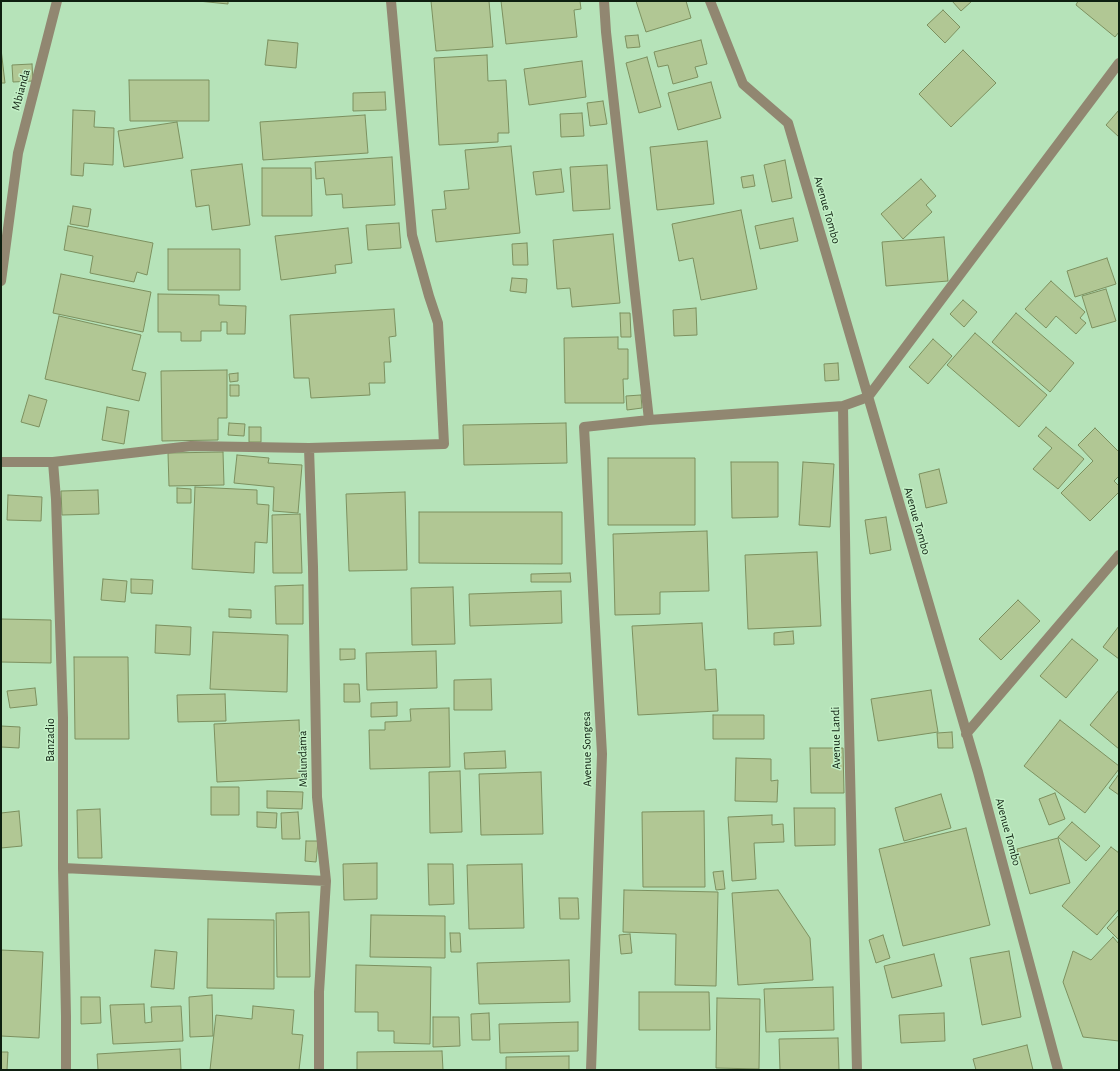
<!DOCTYPE html>
<style>
body{margin:0}
#map{position:relative;width:1120px;height:1071px;overflow:hidden;background:#b6e3b9;font-family:"Alegreya Sans",sans-serif}
canvas{display:block}
.frame{position:absolute;inset:0;border:2px solid #0e1f10;pointer-events:none}
</style>
<div id="map">
<canvas width="1120" height="1071"></canvas>
<div class="frame"></div>
</div>
<script>
const context = document.querySelector('canvas').getContext('2d');
context.lineJoin = 'round';
function fill(path, color) {
  context.fillStyle = color;
  context.fill(path, 'evenodd');
}
function shape(rows) {
  const path = new Path2D();
  for (const r of rows) {
    path.moveTo(r[0], r[1]);
    for (let i = 2; i < r.length; i += 2) path.lineTo(r[i], r[i + 1]);
  }
  return path;
}
function strokePath(path, color, width, dash) {
  context.strokeStyle = color;
  context.lineWidth = width;
  context.lineCap = dash ? 'butt' : 'round';
  context.setLineDash(dash || []);
  context.stroke(path);
}
function label(font, color, halo, rows, align = 'center') {
  context.font = font + ' "Alegreya Sans",sans-serif';
  context.lineWidth = 3;
  context.setLineDash([]);
  context.textBaseline = 'middle';
  context.strokeStyle = halo;
  context.fillStyle = color;
  for (const [text, x, y, turn = 0] of rows) {
    context.save();
    context.translate(x, y);
    context.rotate((+turn || 0) * Math.PI / 180);
    context.textAlign = isNaN(turn) ? turn : align;
    if (halo) context.strokeText(text, 0, 0);
    context.fillText(text, 0, 0);
    context.restore();
  }
}
const building = shape([
 [198,1,228,1,228,4,198,1],
 [431,1,489,1,493,47,436,51,431,1],
 [501,1,580,1,581,9,574,10,577,37,506,44,501,1],
 [636,1,686,1,691,18,646,32,636,1],
 [952,1,972,1,961,11,952,1],
 [1078,1,1119,1,1119,32,1115,37,1076,5,1078,1],
 [943,10,960,27,945,43,927,25,943,10],
 [638,35,640,47,627,48,625,36,638,35],
 [268,40,298,43,296,68,265,65,268,40],
 [701,40,707,64,695,67,698,77,673,84,668,65,658,67,654,52,701,40],
 [1,49,5,83,1,83,1,49],
 [963,50,996,83,951,127,919,94,963,50],
 [487,55,488,81,506,80,509,133,498,133,498,142,439,145,434,58,487,55],
 [647,57,661,107,639,113,626,63,647,57],
 [582,61,586,97,529,105,524,69,582,61],
 [32,64,33,81,13,82,12,65,32,64],
 [129,80,209,80,209,121,130,121,129,80],
 [711,82,721,118,678,130,668,93,711,82],
 [385,92,386,110,353,111,353,93,385,92],
 [603,101,607,124,590,126,587,103,603,101],
 [73,110,95,111,94,127,114,128,113,165,84,163,83,176,71,175,73,110],
 [1119,110,1119,137,1106,125,1119,110],
 [582,113,584,136,561,137,560,114,582,113],
 [365,115,368,153,263,160,260,122,365,115],
 [177,122,183,158,124,167,118,131,177,122],
 [707,141,714,204,657,210,650,147,707,141],
 [511,146,520,233,436,242,432,210,446,209,444,191,469,189,465,150,511,146],
 [392,157,395,205,343,208,342,194,326,195,324,178,316,179,315,162,392,157],
 [785,160,792,198,772,202,764,165,785,160],
 [242,164,250,225,212,230,209,205,196,207,191,170,242,164],
 [607,165,610,209,573,211,570,167,607,165],
 [262,168,311,168,312,216,262,216,262,168],
 [561,169,564,192,536,195,533,172,561,169],
 [753,175,755,186,743,188,741,177,753,175],
 [921,179,936,196,926,205,932,212,903,239,881,214,921,179],
 [73,206,91,209,88,227,70,224,73,206],
 [741,210,757,289,701,300,693,258,679,261,672,224,741,210],
 [793,218,798,241,760,249,755,226,793,218],
 [399,223,401,248,368,250,366,225,399,223],
 [68,226,153,243,147,275,137,272,134,282,90,273,93,256,64,250,68,226],
 [348,228,352,263,335,265,336,273,281,280,275,236,348,228],
 [613,234,620,303,572,307,570,288,557,289,553,240,613,234],
 [944,237,948,281,886,286,882,242,944,237],
 [527,243,528,265,513,265,512,244,527,243],
 [168,249,240,249,240,290,168,290,168,249],
 [1107,258,1116,284,1075,297,1067,271,1107,258],
 [61,274,151,292,143,332,53,313,61,274],
 [512,278,527,279,526,293,510,291,512,278],
 [1051,281,1085,312,1080,318,1086,323,1076,334,1056,316,1046,328,1025,309,1051,281],
 [1106,289,1116,321,1092,328,1082,296,1106,289],
 [158,294,219,295,219,305,246,306,245,334,227,334,227,322,221,322,221,331,201,331,201,341,181,341,181,332,158,332,158,294],
 [963,300,977,312,964,327,950,314,963,300],
 [696,308,697,335,674,336,673,310,696,308],
 [394,309,396,336,389,337,391,362,384,362,385,383,369,383,370,395,311,398,309,378,294,378,290,315,394,309],
 [620,313,630,313,631,337,621,337,620,313],
 [1016,313,1074,363,1050,392,992,342,1016,313],
 [59,316,141,335,132,370,146,373,139,401,45,379,59,316],
 [975,333,1047,395,1019,427,947,365,975,333],
 [618,337,618,349,628,349,628,379,623,379,624,403,565,403,564,338,618,337],
 [933,339,952,356,928,384,909,367,933,339],
 [838,363,839,380,825,381,824,364,838,363],
 [227,370,227,418,218,418,218,440,162,441,161,371,227,370],
 [238,373,238,381,230,382,229,374,238,373],
 [230,385,239,385,239,396,230,396,230,385],
 [29,395,47,400,39,427,21,422,29,395],
 [641,395,642,408,627,410,626,396,641,395],
 [107,407,129,411,124,444,102,440,107,407],
 [229,423,245,424,244,436,228,435,229,423],
 [566,423,567,463,464,465,463,425,566,423],
 [249,427,261,427,261,442,249,442,249,427],
 [1046,427,1084,459,1058,489,1033,469,1052,448,1038,436,1046,427],
 [1095,428,1119,452,1119,476,1114,481,1119,486,1119,492,1090,521,1061,493,1093,461,1078,445,1095,428],
 [223,452,224,485,169,486,168,453,223,452],
 [237,455,269,458,268,463,302,465,298,513,273,511,274,487,234,483,237,455],
 [608,458,695,458,695,525,608,525,608,458],
 [731,462,778,462,778,517,732,518,731,462],
 [803,462,834,464,830,527,799,525,803,462],
 [939,469,947,503,926,508,919,474,939,469],
 [195,487,257,490,257,504,269,505,267,543,255,542,254,573,192,569,195,487],
 [177,488,191,489,191,503,177,503,177,488],
 [98,490,99,514,62,515,61,491,98,490],
 [405,492,407,570,349,571,346,494,405,492],
 [8,495,42,497,41,521,7,520,8,495],
 [419,512,562,512,562,564,419,563,419,512],
 [300,514,302,573,273,573,272,515,300,514],
 [886,517,891,550,870,554,865,520,886,517],
 [707,531,709,591,660,592,660,614,615,615,613,534,707,531],
 [817,552,821,626,748,629,745,555,817,552],
 [570,573,571,582,531,582,531,574,570,573],
 [103,579,127,581,125,602,101,600,103,579],
 [131,579,153,580,152,594,131,593,131,579],
 [303,585,303,624,276,624,275,586,303,585],
 [453,587,455,644,412,645,411,588,453,587],
 [561,591,562,623,470,626,469,594,561,591],
 [1018,600,1040,621,1001,660,979,639,1018,600],
 [229,609,251,610,251,618,229,617,229,609],
 [1,619,51,620,51,663,1,662,1,619],
 [702,623,705,670,716,669,718,711,638,715,632,626,702,623],
 [156,625,191,627,190,655,155,653,156,625],
 [1119,626,1119,659,1103,647,1119,626],
 [793,631,794,644,774,645,774,633,793,631],
 [213,632,288,635,287,692,210,689,213,632],
 [1072,639,1098,660,1066,698,1040,676,1072,639],
 [340,649,355,649,355,659,340,660,340,649],
 [436,651,437,688,367,690,366,653,436,651],
 [74,657,128,657,129,739,75,739,74,657],
 [491,679,492,710,454,710,454,680,491,679],
 [344,684,359,684,360,702,344,702,344,684],
 [35,688,37,705,10,708,7,691,35,688],
 [931,690,938,732,878,741,871,699,931,690],
 [1119,690,1119,749,1090,725,1119,690],
 [225,694,226,721,178,722,177,695,225,694],
 [397,702,397,716,371,717,371,703,397,702],
 [449,708,450,767,370,769,369,730,385,730,385,722,411,721,410,709,449,708],
 [713,715,764,715,764,739,713,739,713,715],
 [299,720,301,778,217,782,214,724,299,720],
 [1060,720,1119,766,1119,769,1085,813,1024,766,1060,720],
 [1,726,20,727,19,748,1,747,1,726],
 [952,732,953,748,938,748,937,733,952,732],
 [810,748,843,748,844,793,811,793,810,748],
 [505,751,506,768,465,769,464,753,505,751],
 [736,758,771,759,771,781,778,780,777,802,735,801,736,758],
 [460,771,462,832,430,833,429,772,460,771],
 [541,772,543,834,481,835,479,774,541,772],
 [1119,774,1119,795,1109,788,1119,774],
 [211,787,239,787,239,815,211,815,211,787],
 [267,791,303,792,302,809,267,808,267,791],
 [1055,793,1065,819,1049,825,1039,799,1055,793],
 [941,794,951,828,904,841,895,808,941,794],
 [794,808,835,808,835,845,795,846,794,808],
 [100,809,102,858,78,858,77,810,100,809],
 [19,811,22,846,1,848,1,813,19,811],
 [704,811,705,887,643,887,642,812,704,811],
 [257,812,277,813,276,828,257,827,257,812],
 [298,812,300,839,282,839,281,813,298,812],
 [772,815,772,825,783,824,784,842,754,843,756,879,732,881,728,817,772,815],
 [1072,822,1100,846,1086,861,1058,837,1072,822],
 [966,828,990,925,903,946,879,849,966,828],
 [1058,838,1070,883,1030,894,1017,849,1058,838],
 [306,841,318,841,316,862,305,861,306,841],
 [1111,847,1119,853,1119,909,1097,935,1062,906,1111,847],
 [377,863,377,899,344,900,343,864,377,863],
 [428,864,453,864,454,904,429,905,428,864],
 [522,864,524,928,469,929,467,865,522,864],
 [723,871,725,889,716,890,713,872,723,871],
 [624,890,718,892,716,986,675,985,676,934,623,932,624,890],
 [778,890,810,938,813,980,738,985,732,893,778,890],
 [559,898,578,898,579,919,560,919,559,898],
 [309,912,310,977,277,977,276,913,309,912],
 [371,915,445,916,445,958,370,957,371,915],
 [1119,915,1119,940,1107,928,1119,915],
 [208,919,274,920,274,989,207,988,208,919],
 [450,933,460,933,461,952,451,952,450,933],
 [630,934,632,953,621,954,619,935,630,934],
 [883,935,890,958,876,963,869,940,883,935],
 [1113,937,1119,944,1119,1041,1083,1037,1063,982,1073,951,1091,960,1113,937],
 [1,950,43,952,39,1038,1,1036,1,950],
 [155,950,177,952,174,989,151,987,155,950],
 [1009,951,1021,1017,982,1025,970,958,1009,951],
 [934,954,942,986,892,998,884,966,934,954],
 [569,960,570,1002,479,1004,477,963,569,960],
 [356,965,431,967,430,1044,394,1043,394,1031,378,1031,378,1012,355,1012,356,965],
 [833,987,834,1030,766,1032,764,989,833,987],
 [639,992,709,992,710,1030,639,1030,639,992],
 [212,995,213,1036,190,1037,189,997,212,995],
 [81,997,100,997,101,1023,81,1024,81,997],
 [717,998,760,999,759,1069,716,1068,717,998],
 [144,1004,145,1023,152,1022,151,1007,181,1006,183,1041,113,1044,110,1005,144,1004],
 [253,1006,294,1010,292,1034,303,1035,299,1070,210,1070,216,1015,252,1019,253,1006],
 [489,1013,490,1040,472,1040,471,1014,489,1013],
 [944,1013,945,1041,901,1043,899,1015,944,1013],
 [433,1017,459,1017,460,1046,433,1047,433,1017],
 [578,1022,578,1051,500,1053,499,1024,578,1022],
 [838,1038,839,1070,780,1070,779,1039,838,1038],
 [1027,1045,1033,1070,976,1070,973,1059,1027,1045],
 [180,1049,181,1070,98,1070,97,1054,180,1049],
 [442,1051,443,1070,357,1070,357,1052,442,1051],
 [1,1052,8,1052,7,1070,1,1070,1,1052],
 [569,1056,569,1070,506,1070,506,1057,569,1056]
]);
const minor = shape([
 [604,1,606,32,649,420],
 [710,1,743,84,788,123,978,772,1058,1070],
 [843,406,846,600,857,1070],
 [309,448,313,567,317,797,326,881,319,992,319,1070],
 [1,462,53,462,56,499,63,718,63,868,66,1016,66,1070],
 [53,462,191,446,309,448,444,444,438,323,429,296,412,235,391,1],
 [966,734,1119,555],
 [63,868,326,881],
 [591,1070,602,754,584,427,649,420,843,406,868,397,1119,63]
]);
const tertiary = shape([
 [1,281,18,153,57,1]
]);
const streetNames = [
 ["Mbianda",21,90,-75],
 ["Avenue Tombo",827,210,74],
 ["Avenue Tombo",917,521,74],
 ["Avenue Landi",836,738,-91],
 ["Banzadio",50,740,-90],
 ["Avenue Songesa",587,749,-91],
 ["Malundama",303,759,-91],
 ["Avenue Tombo",1008,832,75]
];
fill(building, '#b1c794');
strokePath(building, '#7c905f', 1);
strokePath(minor, '#918771', 10);
strokePath(tertiary, '#918771', 10);
label('12px', '#0e1f10', '#c3f0c6', streetNames);
</script>
